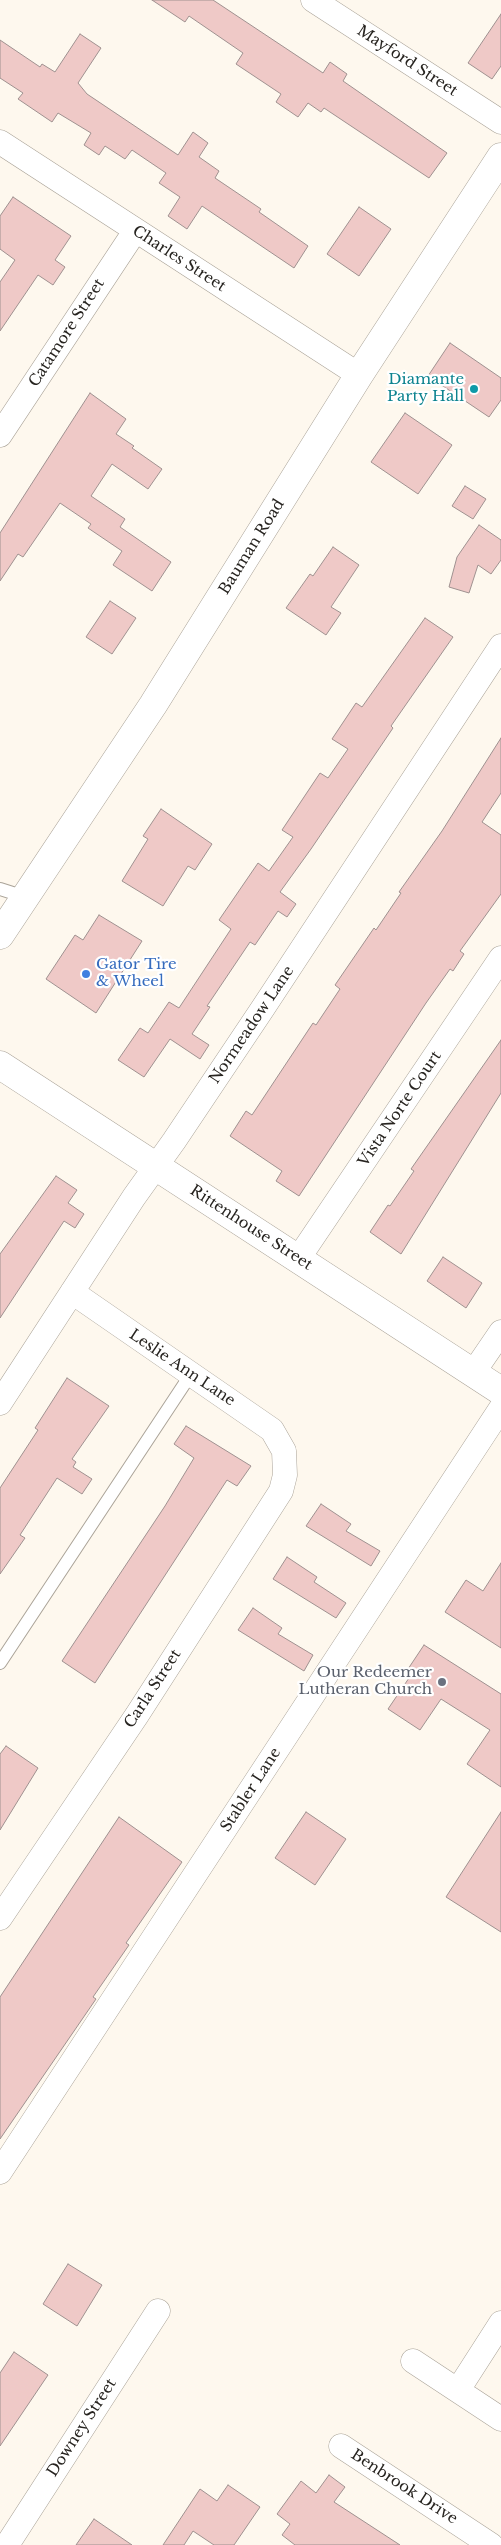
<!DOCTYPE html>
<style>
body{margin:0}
canvas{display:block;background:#fef8ee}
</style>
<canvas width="501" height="2545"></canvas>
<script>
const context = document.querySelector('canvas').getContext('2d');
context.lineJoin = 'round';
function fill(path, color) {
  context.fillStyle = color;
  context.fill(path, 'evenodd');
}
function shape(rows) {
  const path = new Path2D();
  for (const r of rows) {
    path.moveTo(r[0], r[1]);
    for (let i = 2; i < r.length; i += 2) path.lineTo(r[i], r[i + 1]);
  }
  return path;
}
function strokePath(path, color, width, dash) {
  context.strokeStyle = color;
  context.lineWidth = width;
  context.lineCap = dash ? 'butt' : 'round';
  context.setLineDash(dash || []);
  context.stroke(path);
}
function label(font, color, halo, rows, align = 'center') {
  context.font = font + ' "Libre Baskerville",serif';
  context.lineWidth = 4.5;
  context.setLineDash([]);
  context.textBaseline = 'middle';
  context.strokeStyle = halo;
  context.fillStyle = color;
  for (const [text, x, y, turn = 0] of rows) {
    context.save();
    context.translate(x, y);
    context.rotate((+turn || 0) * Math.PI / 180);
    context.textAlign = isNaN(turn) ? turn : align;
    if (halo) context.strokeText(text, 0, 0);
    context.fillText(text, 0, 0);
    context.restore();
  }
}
const building = shape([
 [152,0,213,0,323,73,330,62,347,74,343,81,447,153,429,178,324,108,321,112,308,103,298,117,276,102,281,94,236,64,243,53,189,16,185,22,152,0],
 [501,14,501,66,492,79,468,63,501,14],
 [80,34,101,48,78,83,87,94,178,155,193,132,208,143,199,157,219,171,215,178,261,209,259,212,308,246,294,268,202,206,187,229,168,216,180,197,159,183,166,173,132,150,125,159,105,146,99,155,84,145,91,133,58,113,52,122,18,99,23,93,0,78,0,40,40,67,42,64,55,72,80,34],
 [13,197,71,236,55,260,65,267,53,285,38,275,0,331,0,282,15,260,0,249,0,216,13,197],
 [359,207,391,229,359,276,327,254,359,207],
 [450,343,501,378,501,400,489,417,428,376,450,343],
 [90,393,126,419,116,434,134,446,132,448,162,469,148,489,112,464,91,496,125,519,120,527,171,562,152,591,113,565,122,551,88,528,91,524,60,503,23,557,18,554,0,581,0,533,90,393],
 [405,413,452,445,418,494,371,462,405,413],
 [465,486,486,499,473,519,452,506,465,486],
 [479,525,501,540,501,560,491,574,478,565,469,593,449,587,457,557,479,525],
 [333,547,359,565,331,607,341,613,326,635,286,608,310,574,313,576,333,547],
 [110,601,136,618,112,654,86,637,110,601],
 [425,618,453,637,391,726,393,728,311,849,280,892,296,904,287,917,278,911,255,945,250,942,207,1006,210,1007,192,1034,209,1045,200,1059,170,1039,144,1077,118,1060,140,1028,148,1033,169,1002,179,1008,231,929,219,920,258,863,269,871,293,837,282,830,320,773,328,778,348,749,332,739,356,703,362,707,425,618],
 [501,738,501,793,482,822,501,835,501,894,460,951,464,954,453,971,450,969,426,1003,299,1196,276,1181,282,1171,230,1136,246,1111,252,1115,313,1023,316,1025,340,989,335,985,374,928,376,930,401,893,399,892,442,831,501,738],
 [161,809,212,844,195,870,188,866,163,906,122,881,148,839,143,836,161,809],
 [99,915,142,941,96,1013,46,979,75,935,83,940,99,915],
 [501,1040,501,1093,401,1254,370,1232,388,1205,390,1206,414,1171,411,1169,501,1040],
 [56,1176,77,1190,68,1203,84,1214,75,1228,64,1221,0,1318,0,1254,56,1176],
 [443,1257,482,1283,466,1308,427,1281,443,1257],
 [67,1378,109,1406,72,1459,76,1462,73,1467,92,1479,82,1494,57,1478,20,1535,25,1538,0,1574,0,1488,38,1430,35,1428,67,1378],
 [186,1426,251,1466,237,1486,227,1480,95,1683,62,1661,165,1506,194,1458,174,1444,186,1426],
 [321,1504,351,1524,346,1531,380,1551,371,1566,306,1526,321,1504],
 [287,1557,317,1577,314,1582,346,1603,336,1618,273,1579,287,1557],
 [501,1563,501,1648,445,1612,466,1580,483,1591,501,1563],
 [253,1608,282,1628,278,1634,313,1655,304,1671,238,1630,253,1608],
 [424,1645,501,1694,501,1787,467,1764,490,1730,441,1699,420,1730,388,1709,409,1678,404,1675,424,1645],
 [6,1746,38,1768,0,1830,0,1754,6,1746],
 [306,1812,346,1839,315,1885,275,1858,306,1812],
 [501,1812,501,1932,446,1897,501,1812],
 [119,1817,182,1862,126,1943,129,1945,93,1997,96,1999,0,2139,0,1997,119,1817],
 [68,2264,102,2285,77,2326,43,2304,68,2264],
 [14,2352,48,2375,0,2446,0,2373,14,2352],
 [329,2475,345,2487,334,2502,400,2545,295,2545,282,2535,290,2524,277,2514,301,2481,316,2493,329,2475],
 [228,2485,260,2507,234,2545,214,2545,193,2531,184,2545,163,2545,200,2489,217,2501,228,2485],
 [94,2519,132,2545,76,2545,94,2519]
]);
const service = shape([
 [0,889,25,897],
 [0,1663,191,1374]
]);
const minor = shape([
 [313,0,501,122],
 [0,142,359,375],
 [0,435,135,231],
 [298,1259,501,958],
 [473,1373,501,1332],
 [0,1403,134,1197,174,1141,263,1008,501,646],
 [0,1918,137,1715,281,1491,285,1475,284,1451,272,1430,72,1292],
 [0,2172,501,1408],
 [413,2361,501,2419],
 [458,2390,501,2323],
 [341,2446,491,2545],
 [7,2545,158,2311]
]);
const tertiary = shape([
 [0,935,153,705,359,375,501,157],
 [0,1065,501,1391]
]);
const markers = [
 [474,389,5,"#0f9aa8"],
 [86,974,5,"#3f7fe0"],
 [442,1682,5,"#6b7280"]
];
const streetNames = [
 ["Mayford Street",407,61,33],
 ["Charles Street",179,259,33],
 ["Catamore Street",67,333,-57],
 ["Bauman Road",252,547,-58],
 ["Normeadow Lane",252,1025,-56],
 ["Vista Norte Court",400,1109,-56],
 ["Rittenhouse Street",251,1228,33],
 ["Leslie Ann Lane",182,1368,34],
 ["Carla Street",153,1689,-57],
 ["Stabler Lane",251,1790,-57],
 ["Downey Street",82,2428,-57],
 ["Benbrook Drive",404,2487,33]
];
const cultureNames = [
 ["Diamante",464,380],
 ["Party Hall",464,397]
];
const shopNames = [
 ["Gator Tire",96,965],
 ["& Wheel",96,982]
];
const worshipNames = [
 ["Our Redeemer",432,1673],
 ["Lutheran Church",432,1690]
];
fill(building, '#efc9c7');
strokePath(building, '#9f9190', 1);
strokePath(service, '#aaa398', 14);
strokePath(minor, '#aaa398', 25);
strokePath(tertiary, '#aaa398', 29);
strokePath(service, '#fff', 12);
strokePath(minor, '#fff', 24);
strokePath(tertiary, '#fff', 28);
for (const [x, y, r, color] of markers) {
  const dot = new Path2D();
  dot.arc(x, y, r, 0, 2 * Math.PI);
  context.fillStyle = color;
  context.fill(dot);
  strokePath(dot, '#fff', 2);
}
label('15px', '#272420', '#fff', streetNames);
label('15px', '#0d838f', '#fff', cultureNames, 'right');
label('15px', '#366cbe', '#fff', shopNames, 'left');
label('15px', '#5b616d', '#fff', worshipNames, 'right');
</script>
